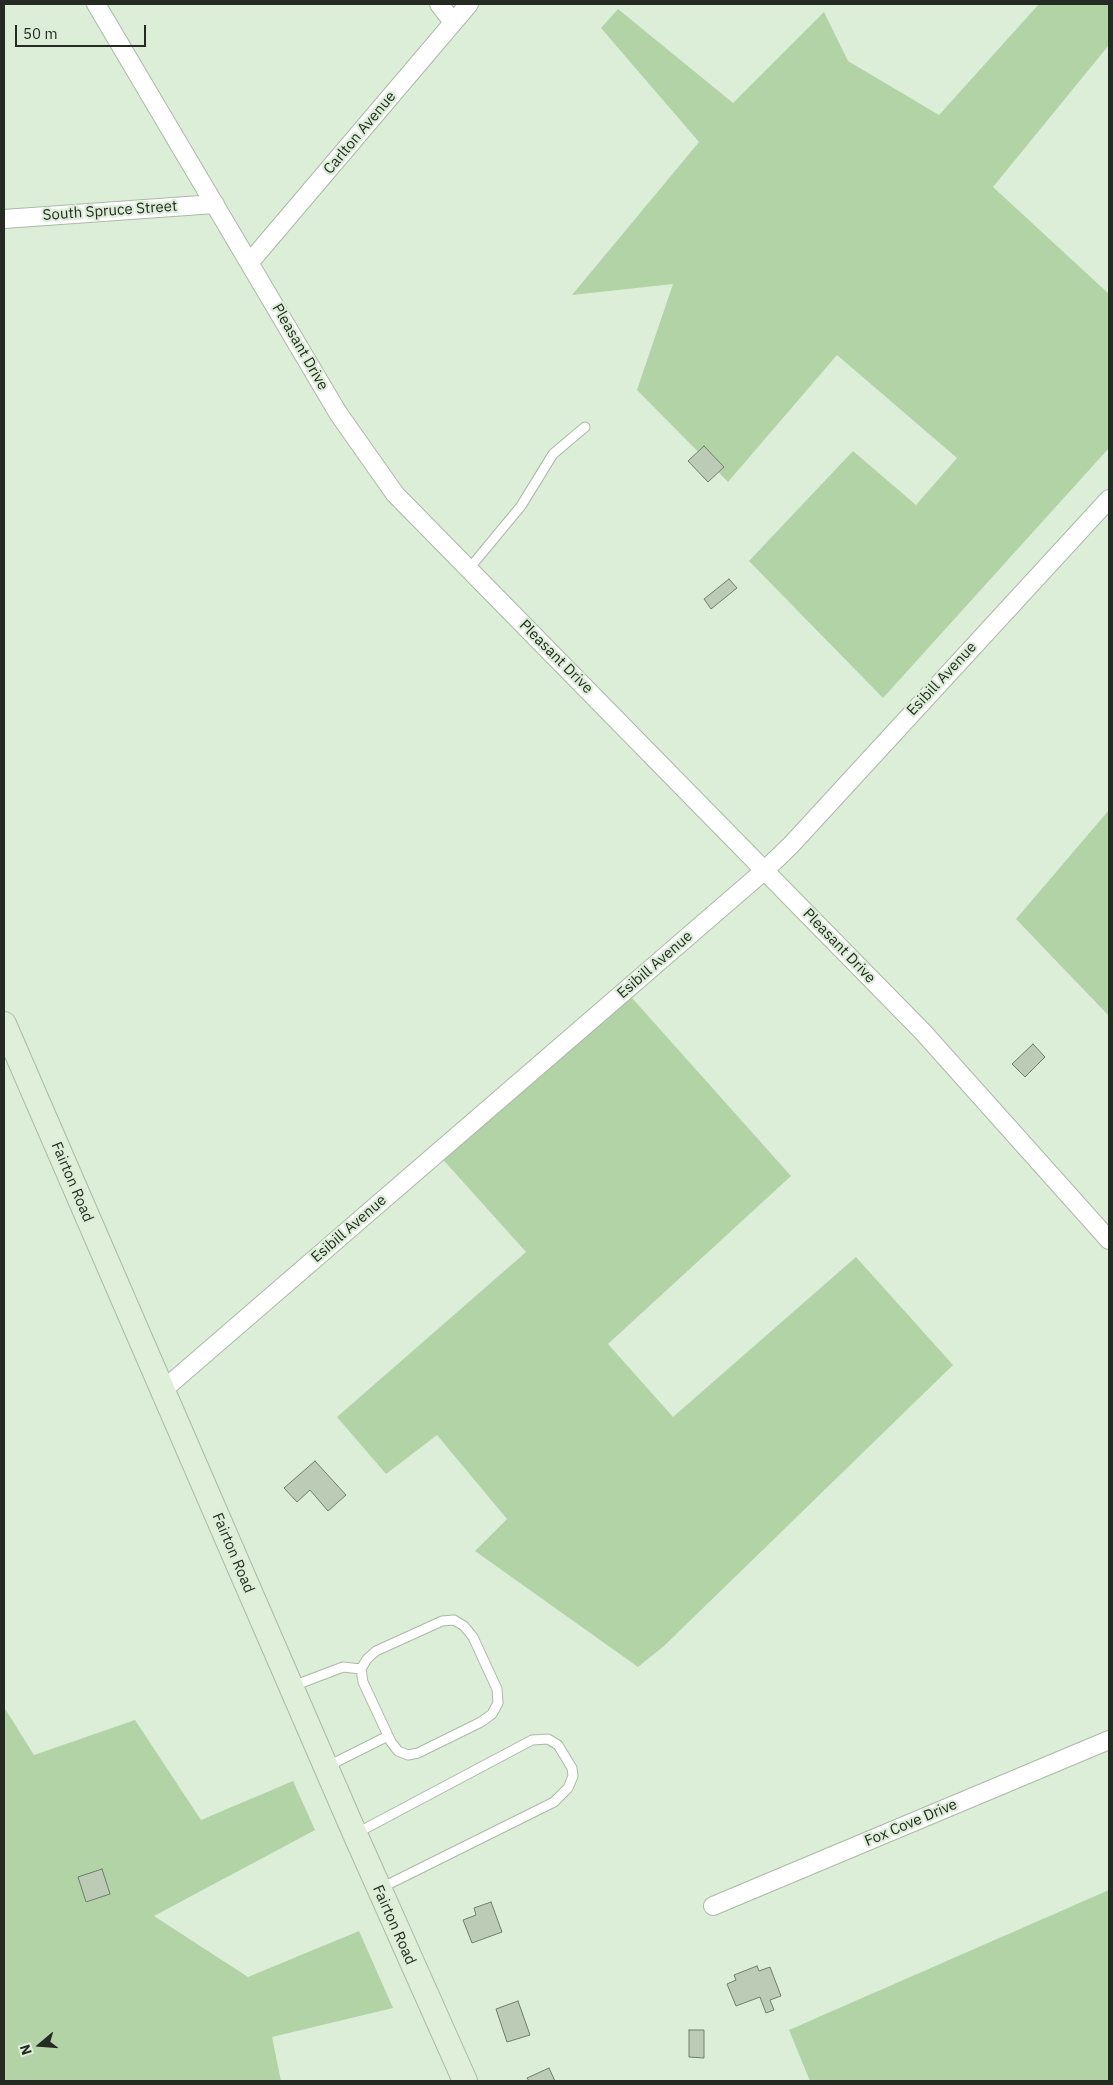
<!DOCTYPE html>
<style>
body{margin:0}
#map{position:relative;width:1113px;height:2085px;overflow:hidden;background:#ddeed8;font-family:"IBM Plex Sans",sans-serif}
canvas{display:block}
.frame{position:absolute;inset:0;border:5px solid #252b23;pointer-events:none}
.north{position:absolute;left:15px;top:2020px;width:50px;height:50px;-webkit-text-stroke:4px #ddeed8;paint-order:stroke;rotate:252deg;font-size:14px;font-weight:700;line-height:20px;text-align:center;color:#252b23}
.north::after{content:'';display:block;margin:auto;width:18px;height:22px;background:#252b23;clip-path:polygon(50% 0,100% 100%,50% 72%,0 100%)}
.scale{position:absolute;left:15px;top:25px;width:131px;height:22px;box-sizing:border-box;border:2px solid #252b23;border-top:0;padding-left:6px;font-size:15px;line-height:18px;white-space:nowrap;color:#252b23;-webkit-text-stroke:4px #ddeed8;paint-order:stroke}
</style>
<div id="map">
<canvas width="1113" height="2085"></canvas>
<div class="frame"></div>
<div class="north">N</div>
<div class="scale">50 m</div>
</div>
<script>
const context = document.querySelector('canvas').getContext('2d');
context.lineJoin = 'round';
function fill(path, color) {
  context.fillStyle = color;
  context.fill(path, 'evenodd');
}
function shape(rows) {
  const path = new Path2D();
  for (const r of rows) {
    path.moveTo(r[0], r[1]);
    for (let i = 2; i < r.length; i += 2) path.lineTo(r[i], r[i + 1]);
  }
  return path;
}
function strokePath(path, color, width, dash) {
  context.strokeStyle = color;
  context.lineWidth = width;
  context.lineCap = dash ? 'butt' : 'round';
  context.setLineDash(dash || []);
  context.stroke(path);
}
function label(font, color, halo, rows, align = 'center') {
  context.font = font + ' "IBM Plex Sans",sans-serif';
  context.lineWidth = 4.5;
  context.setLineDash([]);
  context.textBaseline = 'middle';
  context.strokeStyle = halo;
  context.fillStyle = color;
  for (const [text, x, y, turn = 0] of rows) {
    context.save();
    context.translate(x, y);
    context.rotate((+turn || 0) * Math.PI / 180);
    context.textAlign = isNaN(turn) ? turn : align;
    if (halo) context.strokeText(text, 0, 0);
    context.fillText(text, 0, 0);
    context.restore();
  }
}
const green = shape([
 [1039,4,1109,4,1109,45,993,187,1109,294,1109,448,883,698,749,561,853,451,916,505,957,458,837,355,728,482,637,390,673,284,572,295,699,142,601,28,618,9,733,103,824,12,848,61,939,115],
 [1109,810,1109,1016,1016,919],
 [624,989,791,1176,608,1344,673,1417,856,1257,953,1365,664,1646,638,1667,475,1551,507,1519,437,1435,386,1474,337,1417,526,1252,438,1154],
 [4,1707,34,1755,135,1720,201,1820,293,1781,315,1830,154,1916,248,1977,359,1931,393,2008,272,2037,281,2081,4,2081],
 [1109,1890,1109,2081,810,2081,789,2030]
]);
const building = shape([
 [704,446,724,467,708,482,688,461,704,446],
 [729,579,737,588,711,609,704,599,729,579],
 [1033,1044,1045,1057,1025,1077,1012,1064,1033,1044],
 [315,1461,346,1495,328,1511,310,1490,297,1502,284,1488,315,1461],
 [102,1869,110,1894,86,1902,78,1877,102,1869],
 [491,1902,502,1932,472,1943,463,1920,476,1915,474,1908,491,1902],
 [757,1966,759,1971,770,1967,781,1996,770,2000,774,2010,766,2013,760,1997,736,2006,727,1984,736,1980,734,1975,757,1966],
 [518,2001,530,2035,507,2042,496,2009,518,2001],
 [689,2030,704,2030,704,2058,689,2057,689,2030],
 [549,2068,555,2081,529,2081,527,2078,549,2068]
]);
const service = shape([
 [468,570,521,506,553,454,585,427],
 [454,1620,464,1626,473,1637,497,1689,498,1703,492,1714,481,1722,418,1753,408,1755,398,1751,391,1742,363,1682,361,1669,367,1659,376,1651,442,1621,454,1620],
 [293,1686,343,1667,361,1669],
 [328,1766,388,1736],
 [355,1834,532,1740,548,1739,558,1745,572,1768,573,1776,568,1788,554,1802,381,1888]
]);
const minor = shape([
 [96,4,338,413,395,494,923,1032,1109,1240],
 [439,4,453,22],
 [4,219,215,204],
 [250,262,469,4],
 [163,1390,765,870,791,845,1109,499],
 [713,1906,1109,1740]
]);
const secondary = shape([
 [4,1024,355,1834,465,2081]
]);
const streetNames = [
 ["Carlton Avenue",360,133,-50],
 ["South Spruce Street",110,211,-4],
 ["Pleasant Drive",300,347,60],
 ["Pleasant Drive",556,657,45],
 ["Esibill Avenue",942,679,-47],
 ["Pleasant Drive",839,946,46],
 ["Esibill Avenue",655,965,-41],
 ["Fairton Road",72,1182,67],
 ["Esibill Avenue",349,1229,-41],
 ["Fairton Road",233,1553,67],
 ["Fox Cove Drive",911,1823,-23],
 ["Fairton Road",394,1925,66]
];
fill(green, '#b1d3a6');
fill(building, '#bbcbb6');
strokePath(building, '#6f7e6b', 1);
strokePath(service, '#aabaa5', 11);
strokePath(minor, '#aabaa5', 20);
strokePath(secondary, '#aabaa5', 26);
strokePath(service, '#fff', 9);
strokePath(minor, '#fff', 18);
strokePath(secondary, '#dfefda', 24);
label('15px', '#252b23', '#ddeed8', streetNames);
</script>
